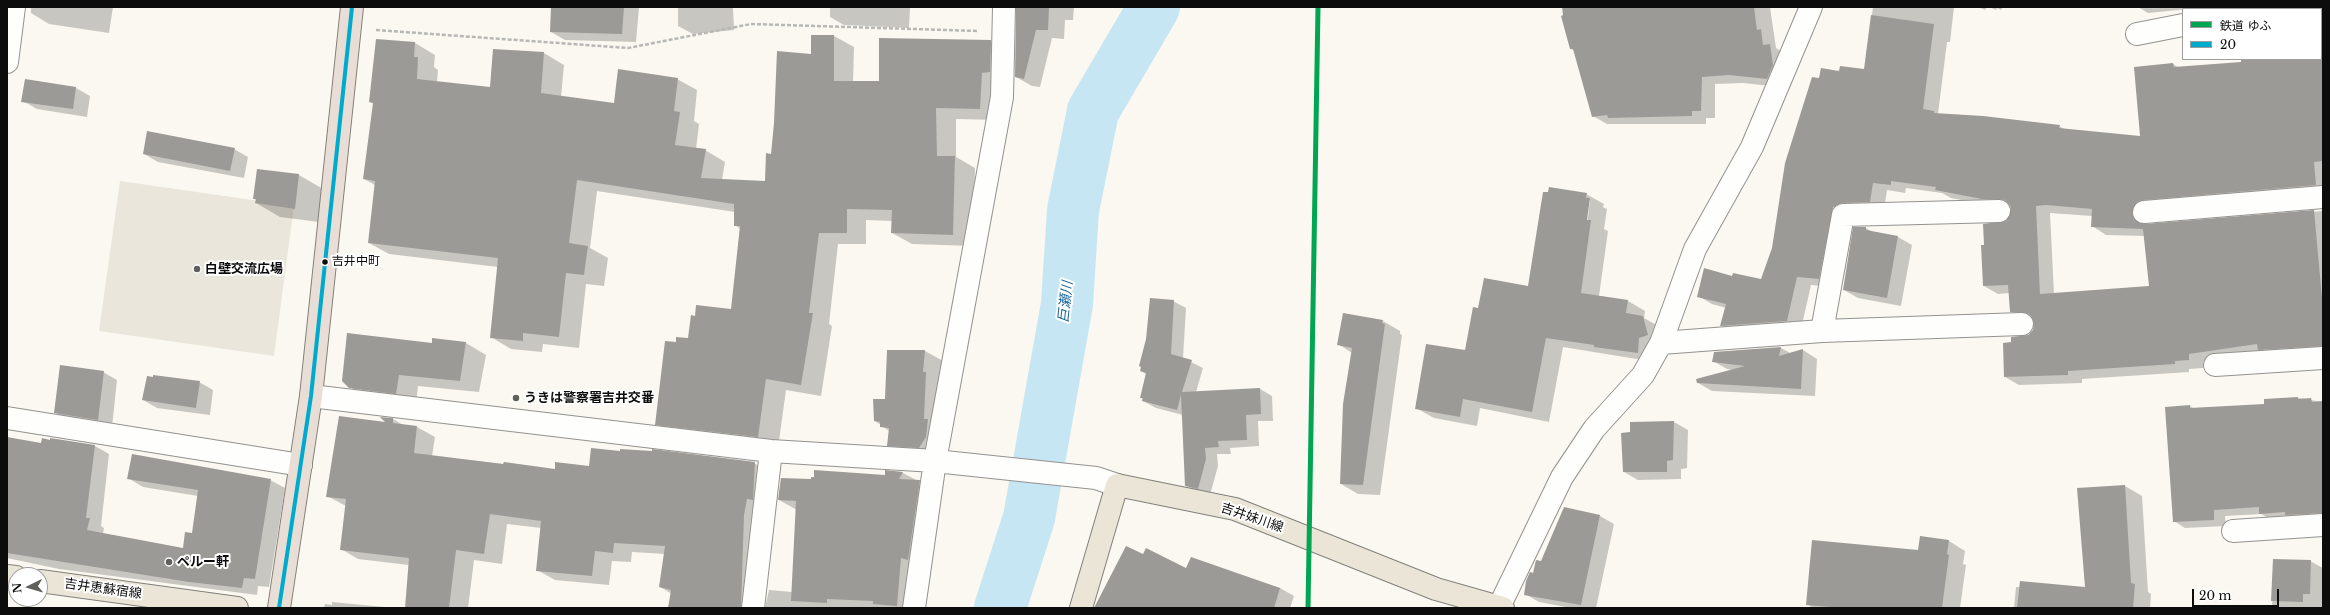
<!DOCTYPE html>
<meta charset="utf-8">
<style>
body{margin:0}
#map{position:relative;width:2330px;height:615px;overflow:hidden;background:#faf8f0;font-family:"Libre Baskerville","Noto Sans JP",serif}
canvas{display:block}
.frame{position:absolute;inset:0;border:8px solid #0c0c0c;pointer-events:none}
.legend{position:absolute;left:2182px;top:8px;width:140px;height:52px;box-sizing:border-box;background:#fff;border:1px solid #9e9e9e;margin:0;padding:5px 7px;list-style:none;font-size:12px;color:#0c0c0c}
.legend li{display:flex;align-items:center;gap:8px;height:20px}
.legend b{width:20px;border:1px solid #9e9e9e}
.north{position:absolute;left:8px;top:567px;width:40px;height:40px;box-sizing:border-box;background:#fff;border:1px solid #9e9e9e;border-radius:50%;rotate:265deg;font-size:11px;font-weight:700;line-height:16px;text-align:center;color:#0c0c0c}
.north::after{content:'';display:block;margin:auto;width:14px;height:18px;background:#5f5f5c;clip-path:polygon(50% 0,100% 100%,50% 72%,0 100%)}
.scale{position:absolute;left:2192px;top:589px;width:87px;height:18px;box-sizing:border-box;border:2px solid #0c0c0c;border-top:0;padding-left:5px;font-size:12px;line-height:14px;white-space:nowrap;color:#0c0c0c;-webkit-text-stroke:3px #fff;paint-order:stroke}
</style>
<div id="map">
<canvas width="2330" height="615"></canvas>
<div class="frame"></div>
<ul class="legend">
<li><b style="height:5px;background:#00a651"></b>鉄道 ゆふ</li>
<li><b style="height:5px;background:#00a9ce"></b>20</li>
</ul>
<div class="north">N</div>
<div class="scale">20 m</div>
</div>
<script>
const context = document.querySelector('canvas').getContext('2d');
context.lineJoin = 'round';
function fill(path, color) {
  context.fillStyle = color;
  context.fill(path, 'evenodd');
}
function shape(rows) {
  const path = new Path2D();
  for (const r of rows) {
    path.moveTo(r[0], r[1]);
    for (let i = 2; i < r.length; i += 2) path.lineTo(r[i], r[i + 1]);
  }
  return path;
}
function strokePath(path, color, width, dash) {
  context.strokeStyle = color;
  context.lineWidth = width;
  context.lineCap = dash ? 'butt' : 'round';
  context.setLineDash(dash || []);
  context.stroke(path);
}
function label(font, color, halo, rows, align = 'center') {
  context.font = font + ' "Libre Baskerville","Noto Sans JP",serif';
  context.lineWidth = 4;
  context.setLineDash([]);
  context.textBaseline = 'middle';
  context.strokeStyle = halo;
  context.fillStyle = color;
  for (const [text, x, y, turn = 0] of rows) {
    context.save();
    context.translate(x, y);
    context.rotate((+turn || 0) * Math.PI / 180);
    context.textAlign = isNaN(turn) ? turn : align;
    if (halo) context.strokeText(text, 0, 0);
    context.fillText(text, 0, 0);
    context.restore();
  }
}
const plaza = shape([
 [120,181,294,206,274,356,99,331]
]);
const shadow = shape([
 [31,7,113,7,109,33,49,24,31,13],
 [552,7,639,7,636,42,565,40,551,32],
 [678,7,733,7,734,30,693,34,678,26],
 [830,7,910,7,909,28,844,25,830,17],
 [1017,7,1074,7,1073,20,1065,20,1064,39,1052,38,1040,87,1032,86,1016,77],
 [1563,7,1770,7,1776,48,1784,53,1781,87,1743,83,1715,84,1715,118,1706,118,1706,124,1607,124,1593,116,1575,51,1571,49],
 [1873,7,1954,7,1950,42,1947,42,1938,114,2059,126,2066,130,2141,137,2173,64,2179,68,2242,63,2242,59,2321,59,2321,40,2323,40,2323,194,2146,222,2148,225,2323,211,2323,354,2265,352,2203,361,2203,368,2189,369,2189,372,2082,379,2082,383,2019,385,2005,377,2012,343,2029,336,2034,331,2034,320,2025,320,2011,311,2010,293,1998,294,1984,286,1985,246,2006,222,2013,211,2011,206,1997,207,1951,198,1942,193,1906,188,1905,193,1887,190,1884,210,1847,216,1833,287,1811,285,1801,329,1736,334,1721,326,1726,308,1712,304,1698,296,1733,277,1762,281,1773,248,1820,79,1840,72,1865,70],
 [2050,213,2092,216,2092,226,2106,235,2145,236,2150,287,2054,294],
 [1978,7,1987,7,1985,10],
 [1989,7,2003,7,2001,10,1997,8,1996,10],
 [2138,7,2188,7,2188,9,2148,13],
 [2237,7,2274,7,2274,9,2237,9],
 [834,36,854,47,853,82,880,82,990,41,1010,52,1000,120,956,119,956,157,975,168,973,246,912,244,892,233,892,221,866,220,866,244,838,244,829,324,832,326,821,396,786,390,778,448,676,436,656,424,677,343,689,339,696,317,732,310,740,229,735,225,735,212,597,191,590,248,608,258,604,286,586,284,579,348,543,344,542,352,511,349,491,337,498,267,389,254,369,243,375,185,364,179,374,104,370,102,377,40,415,43,435,55,434,67,438,70,437,82,491,88,494,50,544,53,564,65,561,97,615,104,677,79,697,90,694,121,699,124,696,149,705,150,725,162,722,180,766,182,772,155,812,55],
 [26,81,76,88,90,96,87,117,37,109,23,101],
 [234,149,248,157,244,178,158,162,144,154],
 [258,170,299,175,323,189,319,222,280,217,256,203,256,200,254,199],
 [1586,194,1604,204,1603,207,1607,209,1604,229,1608,231,1599,296,1628,301,1645,311,1644,318,1660,327,1655,362,1563,347,1549,422,1480,408,1477,426,1434,418,1416,408,1466,351,1479,309,1529,287],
 [1588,200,1590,200,1587,225,1585,225],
 [1854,228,1866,228,1874,233,1898,237,1912,245,1901,306,1858,298,1844,290],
 [1173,301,1186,308,1183,358,1203,368,1196,392,1260,389,1272,396,1273,421,1258,421,1259,446,1230,448,1231,454,1217,454,1218,466,1210,495,1198,493,1186,485,1183,415,1156,408,1143,401,1141,397,1146,374,1141,371],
 [1383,321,1400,331,1400,334,1402,335,1380,495,1358,494,1341,484,1352,353,1338,344],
 [433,339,466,343,486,355,479,392,418,386,416,404,370,399,350,387,432,344],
 [1781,348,1792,354,1803,350,1817,359,1815,396,1712,391,1698,383,1733,370,1727,369,1713,361,1715,353],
 [925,351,945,362,946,449,908,457,888,445,889,431,875,421,886,400],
 [103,372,117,380,112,427,69,420,55,412],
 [199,382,213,390,210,415,157,408,143,400],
 [2298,398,2323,402,2323,520,2272,520,2261,514,2225,516,2226,526,2185,528,2174,521,2166,408,2190,406,2195,409,2265,405],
 [383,418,393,419,403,425,417,427,435,437,432,456,556,470,590,467,754,463,772,473,758,608,669,608,672,594,660,587,665,554,632,552,631,562,612,561,609,585,555,580,537,570,541,528,507,524,502,564,474,560,468,608,406,608,409,565,358,559,341,549,346,506,327,496,388,423],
 [1674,422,1688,430,1687,468,1681,469,1681,479,1638,480,1624,472,1631,433],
 [7,438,42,445,95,446,109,454,101,526,104,528,103,534,183,549,193,534,198,496,143,487,128,478,270,480,285,488,269,587,258,586,257,595,59,569,7,558],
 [886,472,903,473,937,491,915,608,765,608,769,590,792,592,797,510,779,500,812,480,886,476],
 [2125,486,2142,496,2148,592,2151,594,2150,608,2014,608,2016,587,2086,588],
 [1600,516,1614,524,1596,608,1571,608,1539,602,1525,594,1534,574,1542,562],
 [1949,541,1965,551,1963,564,1966,565,1960,608,1813,608,1807,604,1919,551],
 [2274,560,2310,561,2323,568,2323,608,2272,608],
 [1203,563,1280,588,1294,596,1290,608,1198,608],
 [332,602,395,608,324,608,325,604,332,605]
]);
const river = shape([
 [1000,608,1029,518,1067,304,1073,210,1093,111,1154,7]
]);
const building = shape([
 [551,7,624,7,622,34,550,32],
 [1016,7,1049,7,1048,30,1036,30,1024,79,1015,77],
 [1562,7,1754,7,1757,30,1761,29,1763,45,1770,44,1773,65,1767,79,1729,75,1702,77,1701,111,1692,111,1692,116,1608,118,1607,115,1592,117,1573,49,1570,49,1561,16,1563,15],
 [1871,15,1934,24,1923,109,1934,111,1934,113,1983,116,2060,125,2059,128,2140,136,2134,67,2173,63,2174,67,2241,62,2241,59,2323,59,2323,161,2314,162,2316,185,2143,200,2137,202,2132,213,2134,219,2145,224,2314,210,2323,309,2323,346,2258,350,2257,344,2189,354,2189,360,2175,361,2175,364,2068,371,2068,375,2004,377,2003,343,2011,342,2011,337,2028,335,2033,330,2034,324,2032,317,2028,313,2010,312,2008,285,1983,286,1981,245,1984,245,1983,224,2006,221,2011,211,2010,205,2005,200,1999,199,1982,199,1935,190,1936,187,1891,181,1891,185,1873,183,1870,202,1842,203,1833,207,1819,279,1797,277,1787,321,1720,326,1726,304,1697,297,1704,268,1732,276,1733,273,1761,279,1772,248,1785,163,1812,77,1819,78,1821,68,1839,71,1840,66,1864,69],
 [2046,205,2092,209,2091,227,2143,229,2149,286,2040,294,2036,206],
 [811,35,834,35,834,81,879,81,879,38,991,40,990,72,982,73,980,109,936,108,937,156,955,156,953,235,891,233,892,210,847,209,847,233,819,233,809,313,813,313,801,385,766,379,758,437,655,425,665,341,676,342,676,337,688,338,691,315,695,316,696,305,731,309,740,226,734,226,734,204,577,180,569,243,588,246,584,275,566,273,559,337,523,333,523,341,490,338,498,258,368,243,375,181,363,179,373,103,369,102,376,39,415,42,414,57,418,57,417,79,490,87,493,49,544,52,541,93,614,103,618,69,678,78,674,111,680,112,675,145,706,149,701,178,765,181,766,153,771,154,774,123,777,51,811,54],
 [25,79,76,87,73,109,21,102],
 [147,131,235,148,230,171,143,154],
 [257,169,299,174,295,209,255,203,256,199,253,199],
 [1549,187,1587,193,1586,198,1590,198,1587,220,1591,220,1581,293,1628,300,1626,313,1643,316,1648,335,1639,338,1638,353,1594,347,1594,345,1546,338,1532,412,1463,399,1460,417,1415,409,1426,344,1465,350,1473,307,1478,308,1484,278,1528,286,1543,192,1548,192],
 [1853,227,1866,227,1866,230,1898,236,1887,298,1843,290],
 [1150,298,1174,300,1171,354,1192,360,1182,392,1260,388,1261,414,1246,415,1247,440,1218,441,1219,447,1205,448,1206,459,1198,489,1185,486,1181,395,1177,410,1142,401,1143,398,1140,398,1146,373,1140,371,1141,367,1139,366,1146,339],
 [1343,313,1383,320,1382,323,1385,324,1363,485,1340,484,1343,404,1352,348,1337,345],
 [347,333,432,343,432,338,466,342,460,381,399,375,396,394,349,388,342,381],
 [1781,347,1779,356,1803,349,1801,389,1697,383,1696,379,1745,366,1712,362,1714,352],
 [887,350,925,350,923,372,926,372,924,419,928,419,926,437,919,448,887,446,889,428,880,427,880,422,874,421,873,399,885,399],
 [60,365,104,371,98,420,54,413],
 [153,375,200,381,196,408,142,400,147,376,153,377],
 [2298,397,2298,399,2311,398,2312,402,2323,401,2323,513,2285,515,2285,512,2259,514,2259,507,2214,510,2214,520,2173,522,2165,407,2190,405,2190,408,2264,404,2264,399],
 [339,416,385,422,380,417,393,418,393,423,417,426,414,453,503,464,504,462,555,469,555,462,589,466,591,448,620,451,620,449,652,451,652,449,755,462,753,500,747,499,744,515,741,608,668,608,671,590,659,587,665,546,614,543,613,553,595,551,592,576,536,571,541,521,490,514,484,554,456,550,449,608,405,608,409,558,340,550,346,499,326,497],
 [1674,421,1673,460,1667,461,1667,472,1623,472,1621,433,1630,432,1630,422],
 [7,437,41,443,42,438,50,440,50,438,95,445,86,518,90,518,87,530,183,548,185,532,192,533,198,490,127,479,132,454,271,479,255,579,244,578,242,588,189,582,7,553],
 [814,470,885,475,885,470,903,472,899,479,920,480,908,560,901,558,897,606,873,604,873,601,827,599,827,603,791,601,796,501,778,500,781,478,811,479,811,477,814,477],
 [2125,485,2131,583,2135,584,2133,608,2017,608,2020,581,2085,587,2077,488],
 [1564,507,1600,515,1581,605,1524,595,1526,581,1530,572,1533,573,1536,560,1541,561],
 [1920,536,1949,540,1947,554,1949,555,1942,608,1843,608,1806,605,1812,540,1918,550],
 [1126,546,1143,554,1146,548,1186,568,1191,557,1280,588,1274,608,1094,608],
 [2273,559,2311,560,2310,594,2303,594,2303,602,2271,601]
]);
const path = shape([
 [376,30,628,48,751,24,978,31]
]);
const minor = shape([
 [2321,15,2323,14],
 [2137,34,2183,25],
 [7,62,14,7],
 [2144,212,2323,197],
 [1822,331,1843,215,1999,211],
 [1661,343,1822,331,2022,324],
 [2215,365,2323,358],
 [311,396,771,451,935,461,1096,478,1117,485],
 [7,418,301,465],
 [2233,531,2323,525],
 [1499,607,1562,477,1594,429,1643,375,1661,343,1695,249,1752,147,1811,7],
 [753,608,771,451],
 [914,608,935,461,1002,97,1004,7]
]);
const major = shape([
 [7,576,16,577],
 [40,581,237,608],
 [1081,608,1117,485,1235,509,1436,589,1503,608]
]);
const highway = shape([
 [279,608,311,396,352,7]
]);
const bus1 = shape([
 [279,608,311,396,352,7]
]);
const rail1 = shape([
 [1308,608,1318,7]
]);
const markers = [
 [325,262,3.5,"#0c0c0c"],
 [197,269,4,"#5f5f5c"],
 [516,398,4,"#5f5f5c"],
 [169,562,4,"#5f5f5c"]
];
const busNames = [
 ["吉井中町",332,262]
];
const poiNames = [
 ["白壁交流広場",205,269],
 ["うきは警察署吉井交番",524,398],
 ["ペルー軒",177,562]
];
const streetNames = [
 ["吉井妹川線",1252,518,19],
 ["吉井恵蘇宿線",103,589,8]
];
const waterNames = [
 ["巨瀬川",1066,302,-84]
];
fill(plaza, '#eae6db');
fill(shadow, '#0003');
strokePath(river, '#c7e6f3', 52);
fill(building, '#9c9a96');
strokePath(minor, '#93928f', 24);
strokePath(major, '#80807c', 24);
strokePath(highway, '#80807c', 24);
strokePath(path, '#b7b7b5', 2.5, [4, 2]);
strokePath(minor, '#fefefd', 22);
strokePath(major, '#ebe5d8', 22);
strokePath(highway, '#e8ded5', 22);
strokePath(bus1, '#00a9ce', 4);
strokePath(rail1, '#00a651', 5);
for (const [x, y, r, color] of markers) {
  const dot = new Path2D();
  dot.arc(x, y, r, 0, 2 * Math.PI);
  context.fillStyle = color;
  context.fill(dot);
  strokePath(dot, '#fff', 1.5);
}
label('12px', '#0c0c0c', '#fff', busNames, 'left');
label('bold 13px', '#0c0c0c', '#fff', poiNames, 'left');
label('13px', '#0c0c0c', '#fff', streetNames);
label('italic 14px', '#19689a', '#fff', waterNames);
</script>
